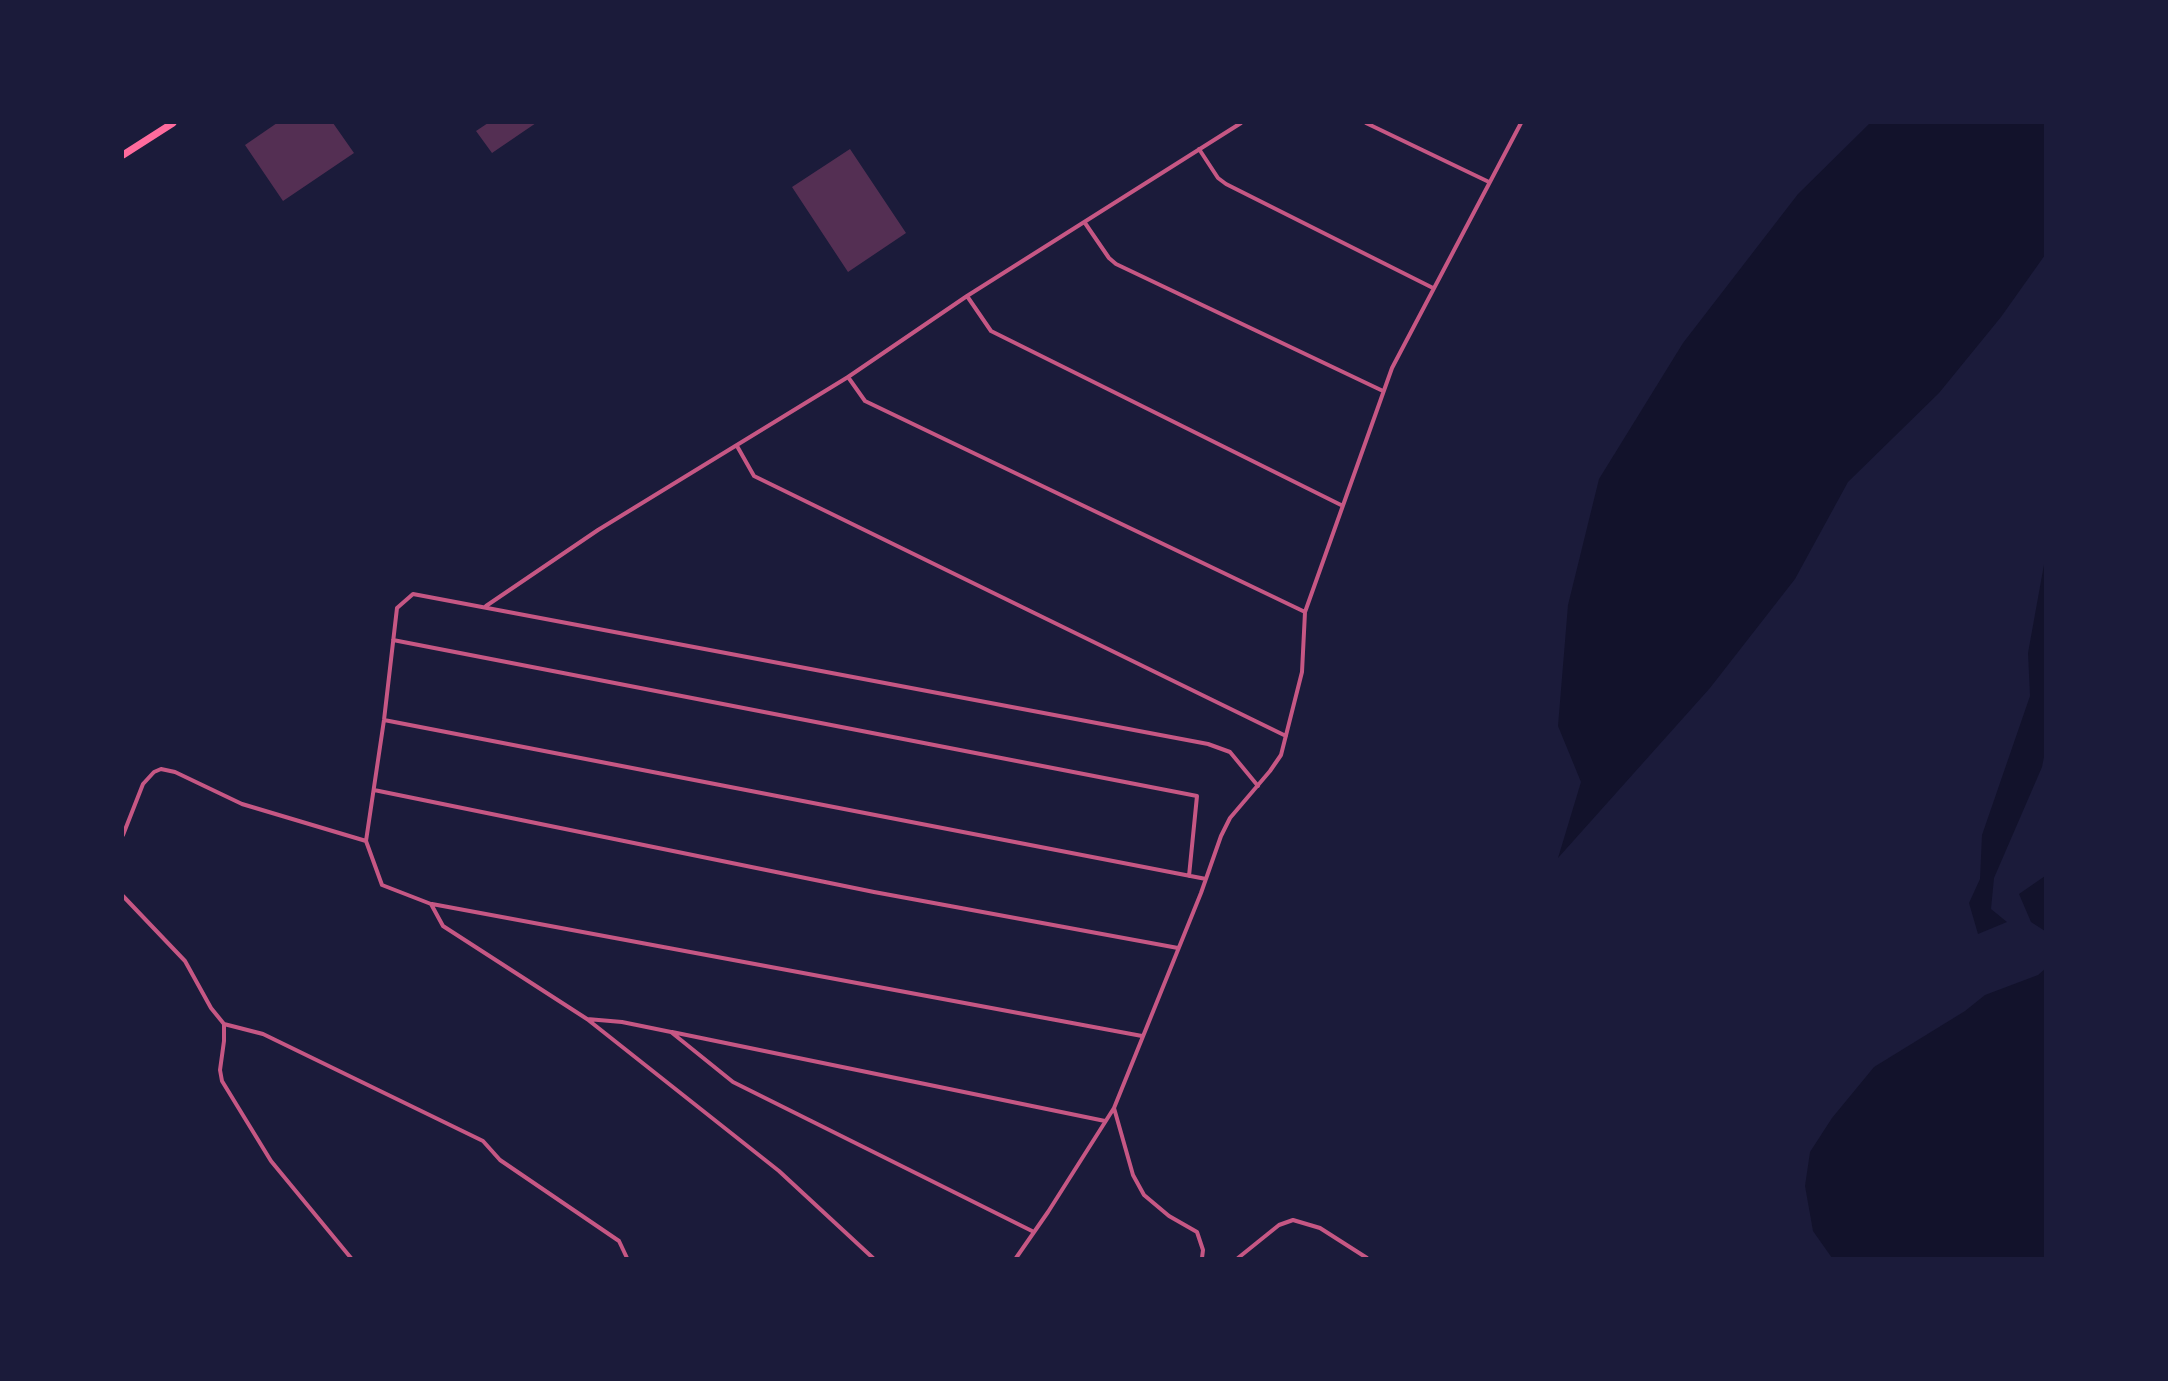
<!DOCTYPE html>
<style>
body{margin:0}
#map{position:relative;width:2168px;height:1381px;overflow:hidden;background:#1b1b3a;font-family:"Work Sans",sans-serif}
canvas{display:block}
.frame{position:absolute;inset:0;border:124px solid #1b1b3a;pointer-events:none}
</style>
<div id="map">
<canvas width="2168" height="1381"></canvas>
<div class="frame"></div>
</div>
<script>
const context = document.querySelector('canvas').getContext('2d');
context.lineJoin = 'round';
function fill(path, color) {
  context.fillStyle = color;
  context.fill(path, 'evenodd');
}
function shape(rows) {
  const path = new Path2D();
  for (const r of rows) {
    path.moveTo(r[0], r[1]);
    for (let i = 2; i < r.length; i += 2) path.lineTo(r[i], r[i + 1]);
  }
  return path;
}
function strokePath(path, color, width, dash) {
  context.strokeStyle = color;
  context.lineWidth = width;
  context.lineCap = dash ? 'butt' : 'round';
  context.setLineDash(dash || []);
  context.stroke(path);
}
const water = shape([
 [1870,123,2045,123,2045,255,2001,317,1939,393,1848,482,1795,579,1710,688,1558,858,1581,782,1558,726,1568,605,1599,479,1683,343,1798,194],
 [2045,559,2045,752,2042,767,1994,878,1991,909,2007,922,1978,934,1969,903,1980,879,1982,835,2030,696,2028,653],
 [2045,876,2045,931,2031,922,2019,894],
 [2045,969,2045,1258,1832,1258,1813,1231,1805,1186,1810,1152,1832,1118,1874,1067,1965,1011,1985,995,2038,975]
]);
const building = shape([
 [277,123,333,123,354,153,283,201,245,145],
 [488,123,536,123,492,153,476,131],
 [850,149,906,233,848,272,792,187]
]);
const minor = shape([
 [1366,123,1489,182],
 [1199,149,1218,178,1226,184,1433,288],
 [1085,223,1109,258,1116,264,1383,391],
 [967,296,991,331,1341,505],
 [848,377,865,401,1305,612],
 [737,446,754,476,1286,736],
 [486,606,598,530,848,377,967,296,1241,123],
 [393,640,1197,796,1189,876],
 [384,720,1206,879],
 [374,790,874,892,1178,948],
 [123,835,143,784,154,772,161,769,175,772,242,804,366,841],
 [123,896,185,961,211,1008,224,1024,263,1034,483,1141,500,1160,619,1241,627,1258],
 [432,904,1142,1036],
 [587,1019,779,1171,873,1258],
 [224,1024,224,1041,220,1070,222,1081,271,1161,351,1258],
 [672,1032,1105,1121],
 [1114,1108,1133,1175,1144,1195,1169,1216,1197,1232,1203,1250,1202,1258],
 [1034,1232,733,1082,671,1032,622,1022,587,1019,443,926,431,904,382,885,366,841,384,720,397,608,413,594,1208,744,1230,752,1258,786],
 [1016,1258,1048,1212,1114,1108,1201,893,1221,836,1230,818,1270,771,1281,755,1302,672,1305,612,1392,368,1521,123],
 [1238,1258,1279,1225,1293,1220,1320,1228,1367,1258]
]);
const primary = shape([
 [123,155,173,123]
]);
fill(water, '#12122b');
fill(building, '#542f53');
strokePath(minor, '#c65784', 4);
strokePath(primary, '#ff6b9d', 7);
</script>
